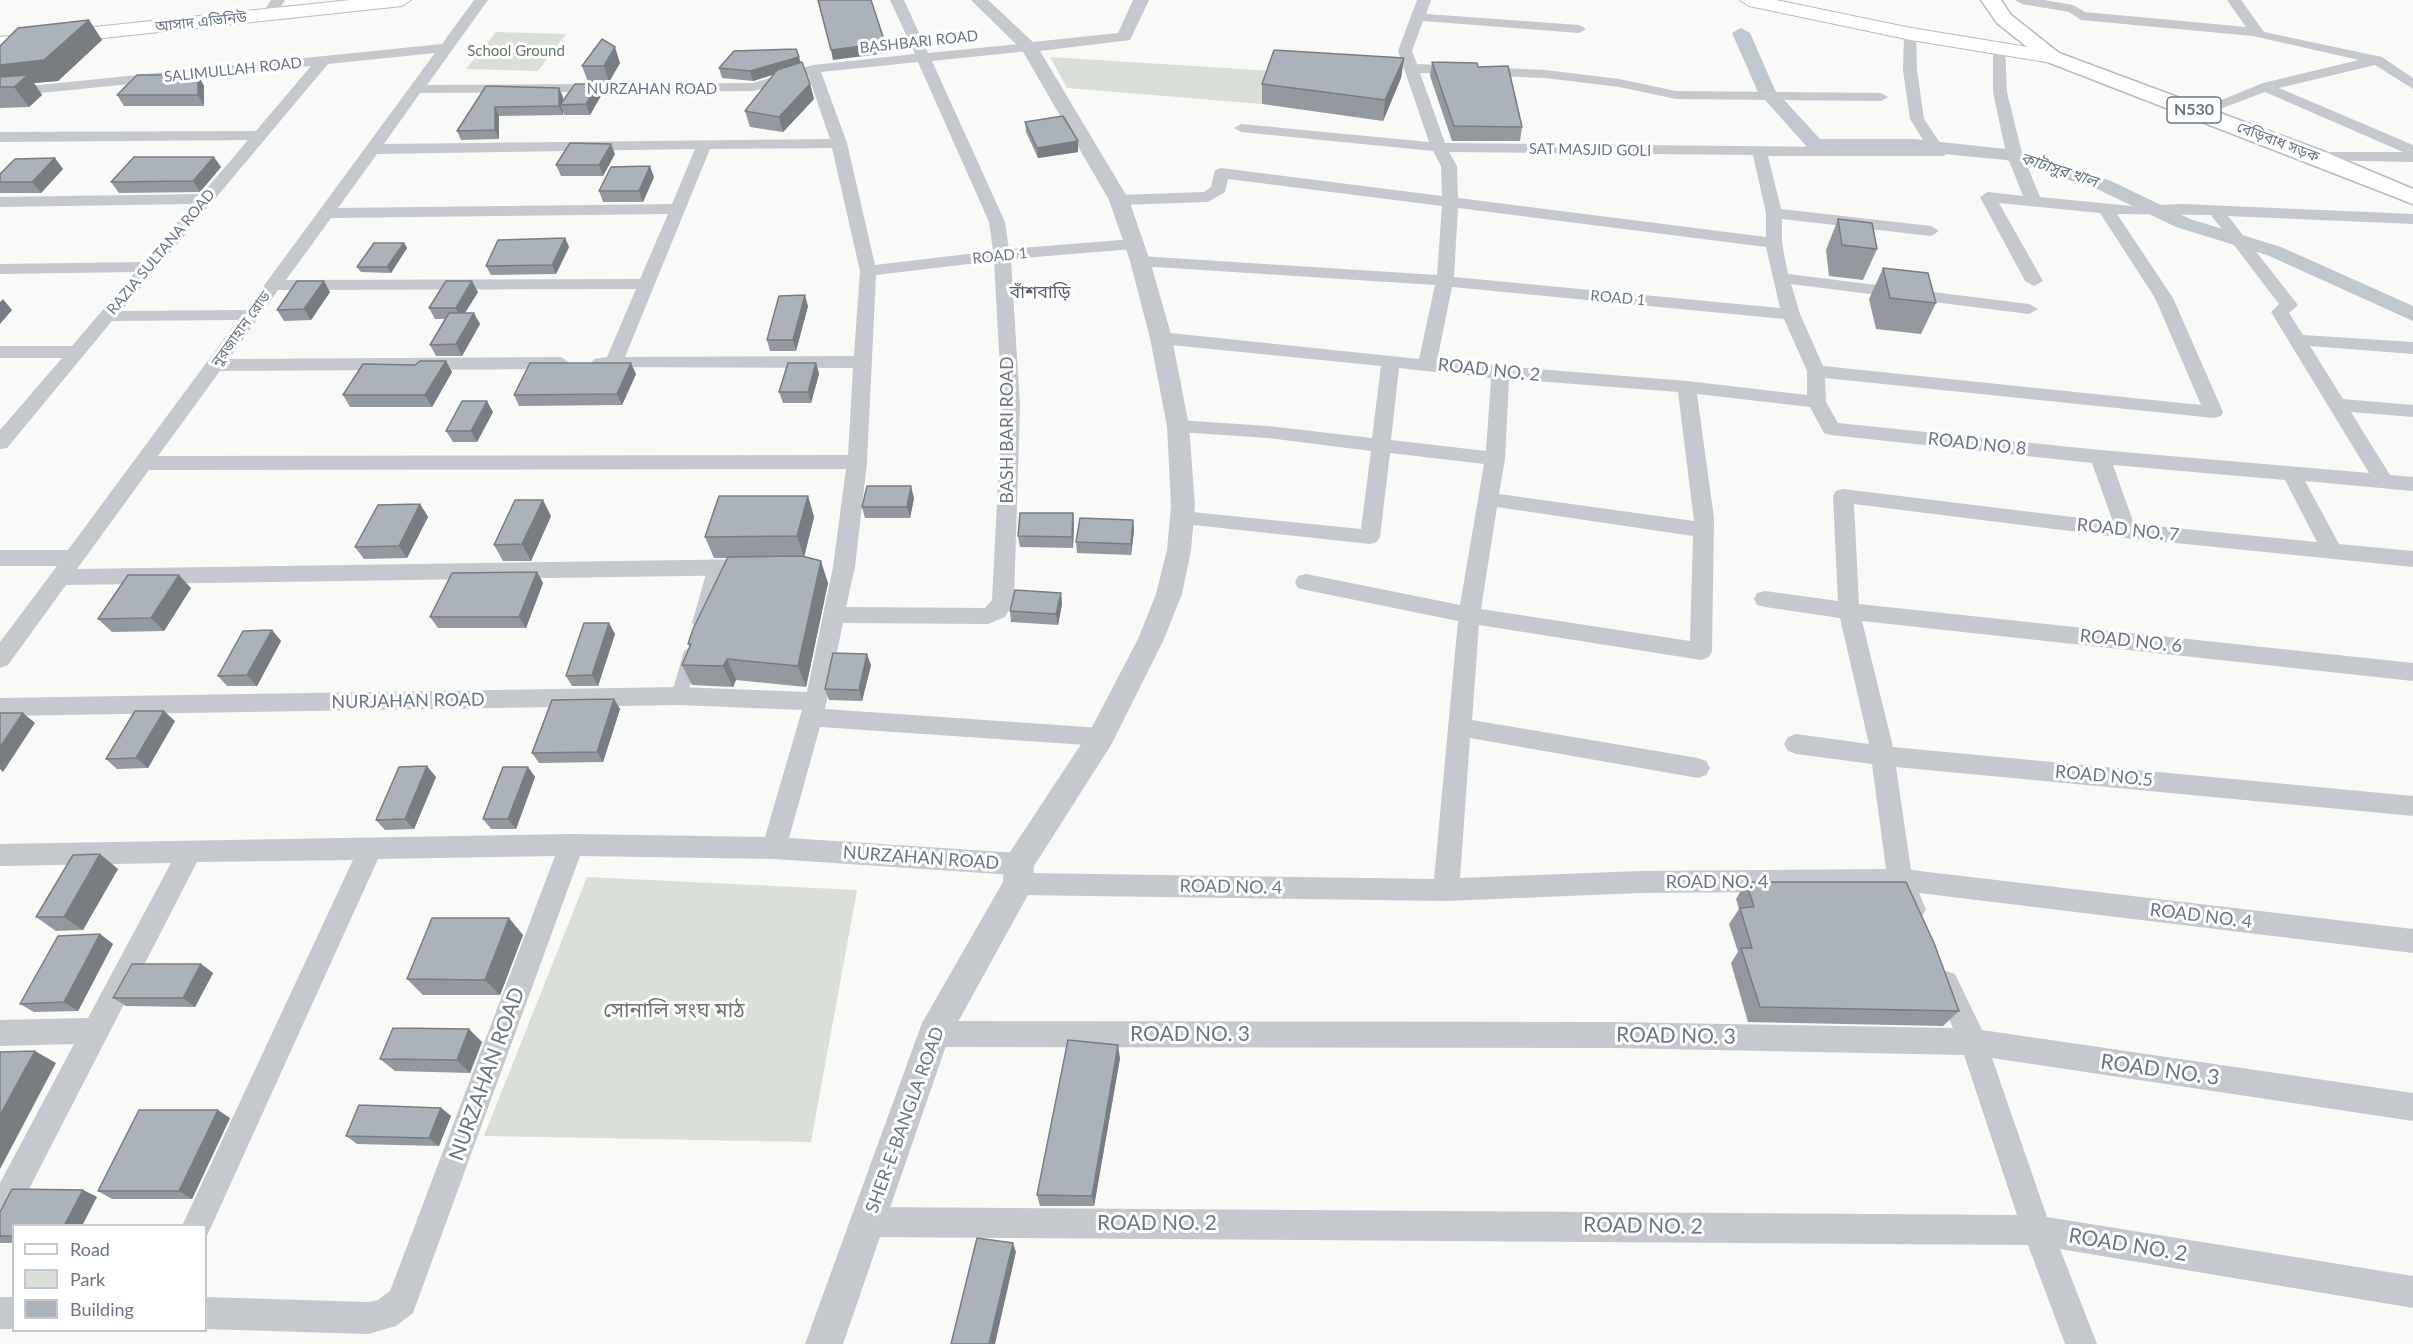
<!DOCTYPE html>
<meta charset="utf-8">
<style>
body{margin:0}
#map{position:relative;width:2413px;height:1344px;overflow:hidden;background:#f9f9f7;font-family:Lato,sans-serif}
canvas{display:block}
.legend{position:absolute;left:12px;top:1224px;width:195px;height:108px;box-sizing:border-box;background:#fff;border:2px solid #c3c8cf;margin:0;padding:8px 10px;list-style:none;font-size:18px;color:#6a7686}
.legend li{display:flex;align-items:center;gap:12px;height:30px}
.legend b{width:30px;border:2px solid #c3c8cf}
</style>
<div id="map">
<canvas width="2413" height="1344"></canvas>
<ul class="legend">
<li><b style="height:8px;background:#fff"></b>Road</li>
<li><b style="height:16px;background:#dae0d8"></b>Park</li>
<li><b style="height:16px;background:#acb2b9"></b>Building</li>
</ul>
</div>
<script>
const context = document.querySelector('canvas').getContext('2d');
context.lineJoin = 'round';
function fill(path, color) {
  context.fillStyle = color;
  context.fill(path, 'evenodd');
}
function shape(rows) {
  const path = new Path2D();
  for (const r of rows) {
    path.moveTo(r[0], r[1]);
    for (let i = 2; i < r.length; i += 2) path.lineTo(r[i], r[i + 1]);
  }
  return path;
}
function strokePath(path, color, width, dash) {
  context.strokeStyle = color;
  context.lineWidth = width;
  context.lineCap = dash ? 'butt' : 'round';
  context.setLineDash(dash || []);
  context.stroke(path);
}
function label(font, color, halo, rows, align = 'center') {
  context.font = font + ' Lato,"Noto Sans Bengali",sans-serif';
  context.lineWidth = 6;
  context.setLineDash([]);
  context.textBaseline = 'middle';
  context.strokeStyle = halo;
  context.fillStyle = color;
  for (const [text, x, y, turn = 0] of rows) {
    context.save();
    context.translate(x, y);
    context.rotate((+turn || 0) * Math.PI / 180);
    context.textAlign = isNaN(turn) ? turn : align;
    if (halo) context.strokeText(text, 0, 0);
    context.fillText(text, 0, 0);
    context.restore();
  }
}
const green = shape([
 [496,32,566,34,538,71,466,69],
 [1050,57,1273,71,1262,104,1067,88],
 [587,877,857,890,811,1142,484,1136]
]);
const canal = shape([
 [1741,28,1750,33,1775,90,1820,139,1913,139,2015,150,2111,181,2190,219,2281,247,2413,306,2413,321,2267,255,2176,227,2097,189,2006,160,1913,151,1829,152,1807,147,1758,92,1732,33,1741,28]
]);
const pedestrian = shape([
 [716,561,724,567,708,623,700,629,692,623,708,567,716,561],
 [692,645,700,651,687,696,685,701,679,703,673,701,671,696,684,651,692,645]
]);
const minor = shape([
 [271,0,285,0,273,18,263,18,261,15,271,0],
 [474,0,488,0,427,85,753,83,813,65,915,54,890,0,904,0,928,53,1029,43,1036,47,1029,51,932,61,1005,222,1009,249,1133,239,1141,244,1133,249,1011,259,1020,406,1014,600,1005,617,988,624,843,623,825,709,1101,728,1109,730,1113,737,1109,744,1101,746,820,727,789,838,1019,853,1028,856,1032,864,1025,873,1434,879,1458,621,1306,590,1298,588,1295,582,1298,576,1306,574,1460,605,1484,464,1390,453,1380,537,1377,542,1370,544,1175,523,1172,518,1175,513,1182,511,1361,529,1371,451,1268,438,1178,432,1171,430,1168,426,1171,422,1178,420,1268,426,1372,438,1381,366,1161,344,1152,338,1161,332,1419,359,1435,285,1140,266,1132,261,1140,256,1437,275,1442,206,1228,179,1225,192,1208,202,1119,205,1111,200,1119,195,1204,192,1211,187,1215,170,1221,168,1442,196,1441,166,1433,151,1241,132,1234,128,1241,124,1429,142,1398,51,1417,0,1431,0,1426,14,1579,25,1586,29,1579,33,1423,21,1412,51,1417,64,1545,70,1619,79,1676,91,1881,93,1888,97,1881,101,1676,99,1619,87,1545,78,1420,73,1445,143,1928,148,1910,119,1903,70,1904,34,1906,31,1916,31,1917,70,1924,119,1947,153,1944,156,1768,156,1781,209,1931,226,1939,231,1931,236,1782,219,1782,243,1788,274,2029,304,2038,309,2029,314,1791,284,1800,314,1823,366,2201,405,2155,298,2100,213,1999,203,2043,281,2034,286,2025,281,1980,197,1988,192,2023,196,2006,153,1993,92,1993,45,1998,44,2005,48,2007,92,2022,153,2040,197,2131,206,2183,204,2413,214,2413,224,2228,216,2298,305,2289,313,2303,335,2413,342,2413,354,2310,346,2343,399,2413,405,2413,417,2351,412,2390,475,2413,477,2413,491,2305,481,2339,544,2413,551,2413,567,2126,538,1854,504,1859,604,2413,663,2413,681,1862,621,1893,747,2413,796,2413,816,1896,767,1911,870,2413,929,2413,953,1919,893,1926,909,1922,917,1913,920,1904,917,1892,891,1640,893,1446,901,1018,895,1009,892,1005,884,1009,876,1013,875,774,859,580,856,413,1313,396,1326,368,1334,206,1329,206,1297,368,1302,378,1300,390,1291,555,856,378,859,206,1238,206,1226,182,1226,353,860,197,862,11,1224,0,1228,0,1183,74,1044,0,1046,0,1020,88,1018,171,863,0,866,0,844,572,834,765,837,802,710,679,705,0,716,0,698,679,687,807,692,833,567,846,469,149,470,77,569,754,559,761,562,765,567,761,572,754,575,66,585,8,665,0,668,0,642,57,566,0,566,0,550,68,550,238,320,112,321,7,448,0,449,0,430,62,358,0,358,0,346,72,346,135,272,0,274,0,264,144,262,193,204,0,207,0,197,202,194,248,140,0,142,0,132,256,131,311,66,0,97,0,89,442,44,474,0],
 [435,53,246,310,121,311,328,64,435,53],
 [918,62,989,222,993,251,875,265,847,143,821,72,918,62],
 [808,75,830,139,384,144,420,93,754,91,808,75],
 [832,148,860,271,854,356,625,357,710,149,832,148],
 [695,149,672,204,338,208,377,154,695,149],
 [1449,152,1753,155,1766,213,1766,237,1458,198,1457,166,1449,152],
 [1458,208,1766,247,1780,308,1454,277,1458,208],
 [668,214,640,279,286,280,331,218,668,214],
 [2117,214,2211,215,2279,304,2271,312,2369,473,2100,450,1838,423,1826,402,1825,378,2214,418,2221,416,2223,412,2173,298,2117,214],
 [994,261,1002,406,992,600,985,608,846,607,855,567,867,462,876,275,994,261],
 [1452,287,1784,319,1807,371,1807,395,1687,381,1437,361,1452,287],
 [636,289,607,357,594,359,591,363,594,367,853,368,848,455,158,456,220,371,561,369,570,363,561,357,229,359,278,290,636,289],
 [1399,368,1491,378,1486,451,1391,440,1399,368],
 [1509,379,1678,392,1694,521,1499,494,1505,459,1509,379],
 [1697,394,1810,407,1824,433,1831,435,2092,463,2113,522,1843,489,1836,491,1833,496,1838,601,1765,591,1757,593,1754,599,1757,605,1765,607,1840,618,1869,744,1796,734,1788,737,1784,744,1788,751,1796,754,1872,764,1886,869,1640,871,1460,878,1470,738,1698,778,1706,775,1710,768,1706,761,1698,758,1472,720,1479,625,1701,660,1709,657,1712,651,1714,518,1697,394],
 [2113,465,2285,480,2317,542,2134,524,2113,465],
 [1497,507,1693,536,1690,641,1481,609,1497,507],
 [2015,0,2044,0,2073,5,2085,12,2246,27,2227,0,2241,0,2264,32,2382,57,2413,78,2413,89,2375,65,2279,88,2413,145,2413,162,2312,160,2309,157,2312,154,2317,152,2403,152,2265,92,2204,115,2194,115,2192,112,2263,83,2359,60,2253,36,2081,20,2069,12,2022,4,2015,0],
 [1946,971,1955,974,1982,1030,2413,1093,2413,1121,1992,1058,2047,1217,2413,1276,2413,1308,2060,1249,2097,1344,2065,1344,2028,1245,868,1237,857,1233,853,1222,857,1211,868,1207,2017,1215,1964,1055,1614,1048,934,1047,924,1043,920,1034,924,1025,934,1021,1614,1022,1953,1028,1933,983,1937,974,1946,971],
 [0,1297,14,1297,14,1329,0,1329,0,1297]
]);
const tertiary = shape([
 [971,0,988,0,1033,42,1118,33,1133,0,1149,0,1130,40,1040,51,1129,200,1150,261,1172,338,1189,426,1195,506,1191,550,1182,594,1164,639,1111,745,1034,866,1033,884,1029,893,948,1040,843,1344,805,1344,922,1023,1003,882,1004,864,1008,855,1091,729,1138,639,1156,594,1167,550,1171,506,1167,426,1150,338,1130,261,1109,200,1022,50,971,0]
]);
const secondary = shape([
 [350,0,411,0,402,6,0,49,0,37,350,0],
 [1740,0,1776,0,1911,28,2052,51,2062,57,2052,63,1911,40,1749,6,1740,0]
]);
const trunk = shape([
 [1981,0,2001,0,2011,15,2059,53,2325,152,2413,189,2413,204,2045,61,1997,23,1981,0]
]);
const wall = shape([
 [89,20,102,40,58,81,34,83,42,95,29,107,0,108,0,46],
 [1404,58,1401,78,1383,121,1262,104,1262,84],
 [1432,62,1478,67,1522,127,1520,141,1452,141,1430,76],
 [620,63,609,82,588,82,582,66],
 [801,63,810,84,814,99,783,132,750,127,745,111,774,74,753,81,722,78,719,68],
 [198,75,204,86,204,106,124,106,117,95],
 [486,86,559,88,563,97,563,100,602,94,590,115,564,115,563,112,563,115,499,116,499,139,461,140,457,131],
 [1025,122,1078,141,1078,152,1038,158,1026,132],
 [615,154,603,176,561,176,556,165],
 [221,167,200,192,119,193,111,182],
 [63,169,41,193,0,193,0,174],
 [654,177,643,202,603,202,599,191],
 [1838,219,1877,249,1863,280,1829,276,1826,250],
 [565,238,569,247,556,274,491,275,486,266],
 [404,243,407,248,391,273,361,272,357,267],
 [1883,268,1936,303,1921,334,1876,329,1869,299],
 [330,292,311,320,284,321,277,310],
 [478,292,465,313,480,324,462,356,436,356,430,345,445,319,435,319,429,308],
 [808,306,796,351,770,351,767,340],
 [446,361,452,372,432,407,350,407,343,395,415,365],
 [816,363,819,374,811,403,783,403,779,392],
 [636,374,622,405,519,406,514,395],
 [493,412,477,442,453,442,446,431],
 [808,496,814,517,804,557,828,583,806,687,736,680,733,687,692,685,682,665,690,647,688,644,727,558,714,558,705,537],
 [914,498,910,518,865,518,862,507],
 [420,504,428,517,407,558,364,559,355,547],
 [551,516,531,561,503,561,494,545],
 [1133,520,1134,531,1131,555,1077,553,1076,542],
 [1074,524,1073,548,1020,547,1018,536],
 [537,572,543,583,526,628,438,628,430,617],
 [191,588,164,631,112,632,98,619],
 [1061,593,1062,604,1058,625,1011,622,1010,611],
 [272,630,281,641,257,686,227,686,218,676],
 [615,634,598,686,572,686,566,676],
 [871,665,862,701,829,700,825,689],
 [614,699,620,709,603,762,539,763,532,753],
 [175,721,148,768,117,769,106,759],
 [528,767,535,777,516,829,491,829,483,819],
 [436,777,414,829,385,830,376,820],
 [118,869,83,930,56,931,36,917],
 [1746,882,1959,1011,1943,1026,1748,1022,1731,963,1738,952,1729,924,1739,909,1736,899],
 [100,934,113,944,78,1011,34,1012,20,1004],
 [523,935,500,995,423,995,407,979],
 [201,964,213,973,195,1007,126,1006,113,998],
 [482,1042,470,1073,395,1071,380,1059],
 [1120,1058,1094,1206,1040,1206,1037,1195],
 [441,1108,451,1116,439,1146,357,1144,346,1136],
 [230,1118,192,1199,112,1199,98,1191],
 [83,1190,97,1197,14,1226,14,1243,0,1243,0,1212]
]);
const shadedWall = shape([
 [89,20,102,40,58,81,34,83,42,95,29,107,14,87,0,87,0,65],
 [885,43,887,53,833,60,831,50],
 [615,47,620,63,609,82,604,66],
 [799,57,802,66,753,81,750,71],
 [1404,58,1401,78,1383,121,1385,100],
 [198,75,204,86,204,106,198,95],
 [598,84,602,94,590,115,586,104],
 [810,84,814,99,783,132,779,117],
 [559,88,563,97,563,104,560,105,563,112,563,115,559,106],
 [495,107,499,116,499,139,495,130],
 [1078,141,1078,152,1038,158,1037,148],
 [611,144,615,154,603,176,599,165],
 [214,157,221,167,200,192,193,181],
 [55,158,63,169,41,193,32,182],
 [650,166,654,177,643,202,639,191],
 [565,238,569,247,556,274,552,265],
 [404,243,407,248,391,273,387,267],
 [324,281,330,292,311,320,304,309],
 [472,281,478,292,461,319,456,308],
 [805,295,808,306,796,351,793,340],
 [3,299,12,310,0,324,0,302],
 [474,313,480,324,462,356,456,344],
 [446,361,452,372,432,407,425,395],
 [631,363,636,374,622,405,617,394],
 [816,363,819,374,811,403,808,392],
 [487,401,493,412,477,442,471,431],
 [911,486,914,498,910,518,907,507],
 [808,496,814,517,804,557,797,536],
 [543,500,551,516,531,561,522,544],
 [420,504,428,517,407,558,399,546],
 [1073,513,1074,524,1073,548,1072,537],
 [1133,520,1134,531,1131,555,1131,544],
 [821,561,828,583,806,687,798,666],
 [537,572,543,583,526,628,519,617],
 [179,575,191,588,164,631,151,618],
 [1061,593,1062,604,1058,625,1056,614],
 [609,623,615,634,598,686,592,675],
 [272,630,281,641,257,686,247,675],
 [867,654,871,665,862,701,859,690],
 [727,659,736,680,733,687,723,666],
 [614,699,620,709,603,762,597,752],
 [164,711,175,721,148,768,136,758],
 [23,713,35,723,3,772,0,769,0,747],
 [427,766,436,777,414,829,405,819],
 [528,767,535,777,516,829,508,819],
 [100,854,118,869,83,930,64,917],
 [509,918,523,935,500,995,485,980],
 [100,934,113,944,78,1011,64,1002],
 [201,964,213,973,195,1007,183,998],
 [469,1029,482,1042,470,1073,457,1060],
 [1118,1045,1120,1058,1094,1206,1092,1196],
 [35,1051,56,1063,0,1169,0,1115],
 [441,1108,451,1116,439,1146,429,1138],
 [218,1110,230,1118,192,1199,179,1191],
 [83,1190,97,1197,82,1226,64,1226],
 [1013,1243,1016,1252,995,1344,989,1344]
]);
const building = shape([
 [818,0,871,0,885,43,831,50,818,0],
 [89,20,44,60,0,65,0,46,18,28,89,20],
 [602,39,615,47,604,66,582,66,602,39],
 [796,49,799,57,750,71,719,68,734,51,796,49],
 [1274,50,1404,58,1385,100,1262,84,1274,50],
 [802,62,810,84,779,117,745,111,777,70,802,62],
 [1432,62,1477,63,1478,67,1508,66,1522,127,1454,126,1432,62],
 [28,75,14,87,0,87,0,77,28,75],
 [137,75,198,75,198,95,117,95,137,75],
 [575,84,598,84,586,104,560,105,575,84],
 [486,86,559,88,559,106,495,107,495,130,457,131,486,86],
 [1063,116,1078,141,1037,148,1025,122,1063,116],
 [570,143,611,144,599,165,556,165,570,143],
 [134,157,214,157,193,181,111,182,134,157],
 [55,158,32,182,0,182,0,174,15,159,55,158],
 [650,166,639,191,599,191,611,167,650,166],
 [1838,219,1872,223,1877,249,1842,245,1838,219],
 [565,238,552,265,486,266,498,240,565,238],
 [374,243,404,243,387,267,357,267,374,243],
 [1883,268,1928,273,1936,303,1890,298,1883,268],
 [297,281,324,281,304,309,277,310,297,281],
 [446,281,472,281,456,308,429,308,446,281],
 [805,295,793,340,767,340,779,296,805,295],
 [449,313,474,313,456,344,430,345,449,313],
 [420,361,446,361,425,395,343,395,363,364,415,365,420,361],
 [530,363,631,363,617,394,514,395,530,363],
 [788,363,816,363,808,392,779,392,788,363],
 [462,401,487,401,471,431,446,431,462,401],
 [867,486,911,486,907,507,862,507,867,486],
 [719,496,808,496,797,536,705,537,719,496],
 [515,500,543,500,522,544,494,545,515,500],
 [420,504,399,546,355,547,378,505,420,504],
 [1020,513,1073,513,1072,537,1018,536,1020,513],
 [1080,518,1133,520,1131,544,1076,542,1080,518],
 [802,556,821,561,798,666,727,659,723,666,682,665,691,644,688,644,693,629,728,557,802,556],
 [537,572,519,617,430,617,452,573,537,572],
 [128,575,179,575,151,618,98,619,128,575],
 [1015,590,1061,593,1056,614,1010,611,1015,590],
 [584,623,609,623,592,675,566,676,584,623],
 [272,630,247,675,218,676,243,631,272,630],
 [833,653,867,654,859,690,825,689,833,653],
 [614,699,597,752,532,753,552,700,614,699],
 [135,711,164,711,136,758,106,759,135,711],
 [0,713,23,713,0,747,0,713],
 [427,766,405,819,376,820,399,767,427,766],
 [503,767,528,767,508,819,483,819,503,767],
 [100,854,64,917,36,917,73,855,100,854],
 [1746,882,1906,882,1934,943,1959,1011,1760,1007,1741,948,1752,948,1740,908,1754,907,1746,882],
 [432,918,509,918,485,980,407,979,432,918],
 [100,934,64,1002,20,1004,58,936,100,934],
 [132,964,201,964,183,998,113,998,132,964],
 [393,1028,469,1029,457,1060,380,1059,393,1028],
 [1068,1040,1118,1045,1092,1196,1037,1195,1068,1040],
 [35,1051,0,1115,0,1052,35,1051],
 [359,1105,441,1108,429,1138,346,1136,359,1105],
 [139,1110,218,1110,179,1191,98,1191,139,1110],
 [12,1189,83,1190,64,1226,14,1226,14,1236,0,1236,0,1212,12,1189],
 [977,1238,1013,1243,989,1344,951,1344,977,1238]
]);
const farStreetnames = [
 ["আসাদ এভিনিউ",201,22,-6],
 ["BASHBARI ROAD",919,42,-6],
 ["SALIMULLAH ROAD",233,70,-6],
 ["NURZAHAN ROAD",652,89],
 ["বেড়িবাধ সড়ক",2278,142,21],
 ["SAT MASJID GOLI",1590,150,1],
 ["RAZIA SULTANA ROAD",161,252,-50],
 ["ROAD 1",1000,256,-6],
 ["ROAD 1",1618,298,5],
 ["নুরজাহান রোড",241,329,-54]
];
const farParknames = [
 ["School Ground",516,51]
];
const shields = [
 [2194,110,54]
];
const shieldNames = [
 ["N530",2194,110]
];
const farWaternames = [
 ["কাটাসুর খাল",2059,170,18]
];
const farQuarternames = [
 ["বাঁশবাড়ি",1040,292]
];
const streetNames = [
 ["ROAD NO. 2",1489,370,6],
 ["BASH BARI ROAD",1007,430,-90],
 ["ROAD NO 8",1977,444,6],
 ["ROAD NO. 7",2128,530,6],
 ["ROAD NO. 6",2131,641,6],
 ["NURJAHAN ROAD",408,701,-1],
 ["ROAD NO.5",2104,776,5],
 ["NURZAHAN ROAD",921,858,4],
 ["ROAD NO. 4",1717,882],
 ["ROAD NO. 4",1231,887,1],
 ["ROAD NO. 4",2201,916,7],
 ["SHER-E-BANGLA ROAD",905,1120,-70]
];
const nearParknames = [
 ["সোনালি সংঘ মাঠ",674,1010]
];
const nearStreetnames = [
 ["ROAD NO. 3",1190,1034],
 ["ROAD NO. 3",1676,1036,1],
 ["ROAD NO. 3",2160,1070,8],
 ["NURZAHAN ROAD",487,1074,-70],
 ["ROAD NO. 2",1157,1223],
 ["ROAD NO. 2",1643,1226,1],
 ["ROAD NO. 2",2128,1245,9]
];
fill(green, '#dae0d8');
fill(canal, '#c0c7cd');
strokePath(secondary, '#b8bbc0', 2);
strokePath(trunk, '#b8bbbe', 3);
fill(pedestrian, '#c5c8cc');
fill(minor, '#c5c8cc');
fill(tertiary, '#c5c8cc');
fill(secondary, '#fff');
fill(trunk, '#fff');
fill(wall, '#94999f');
fill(shadedWall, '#787d82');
fill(building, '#acb2b9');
strokePath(building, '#787d82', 1.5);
label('15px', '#6a7686', '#fff', farStreetnames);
label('15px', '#667965', '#fff', farParknames);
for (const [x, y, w] of shields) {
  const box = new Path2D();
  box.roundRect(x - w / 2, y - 13, w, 26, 4.5);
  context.fillStyle = '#fff';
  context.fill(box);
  strokePath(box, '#6a7686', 1.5);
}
label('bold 16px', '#6a7686', null, shieldNames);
label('italic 16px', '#667781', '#fff', farWaternames);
label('18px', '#58606c', '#fff', farQuarternames);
label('18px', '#6a7686', '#fff', streetNames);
label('21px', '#667965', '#fff', nearParknames);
label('21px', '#6a7686', '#fff', nearStreetnames);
</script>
